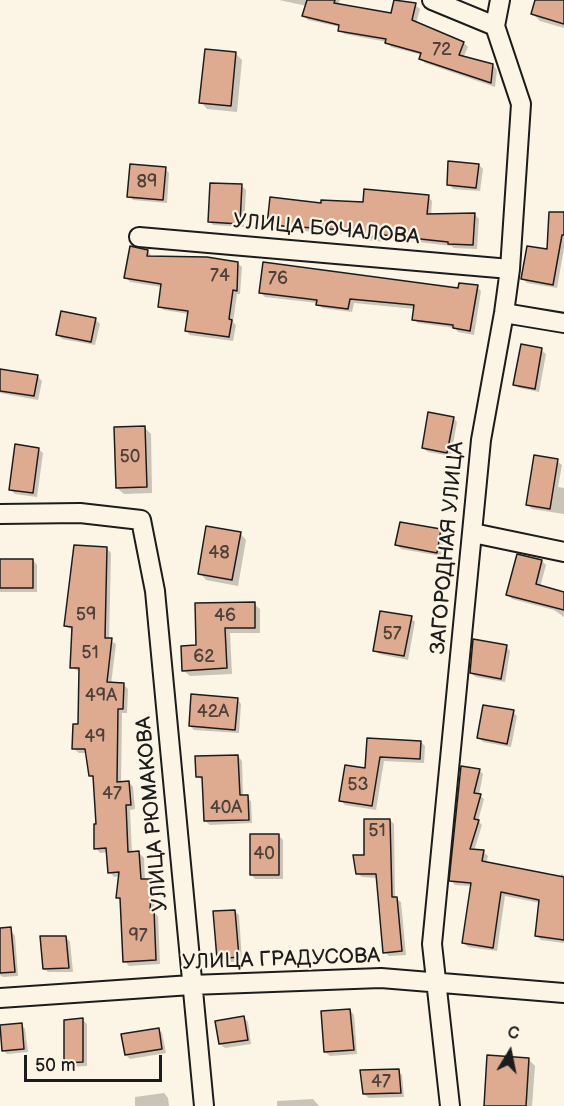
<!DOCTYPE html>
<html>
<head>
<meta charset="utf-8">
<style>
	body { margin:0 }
	#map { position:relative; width:564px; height:1106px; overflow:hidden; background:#fcf5e5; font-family:"Balsamiq Sans",sans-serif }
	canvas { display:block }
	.north { position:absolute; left:480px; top:1022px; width:60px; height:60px; -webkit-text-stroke:4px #fcf5e5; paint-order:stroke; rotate:10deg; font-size:16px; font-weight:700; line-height:24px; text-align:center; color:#1c1c1c }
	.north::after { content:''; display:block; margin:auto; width:21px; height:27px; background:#1c1c1c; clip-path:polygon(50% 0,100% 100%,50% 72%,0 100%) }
	.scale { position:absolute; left:24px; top:1055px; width:138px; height:27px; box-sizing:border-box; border:3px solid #1c1c1c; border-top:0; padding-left:8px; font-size:18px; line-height:21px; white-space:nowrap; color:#1c1c1c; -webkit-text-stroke:4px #fcf5e5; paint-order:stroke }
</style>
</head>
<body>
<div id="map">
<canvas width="564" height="1106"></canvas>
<div class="north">С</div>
<div class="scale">50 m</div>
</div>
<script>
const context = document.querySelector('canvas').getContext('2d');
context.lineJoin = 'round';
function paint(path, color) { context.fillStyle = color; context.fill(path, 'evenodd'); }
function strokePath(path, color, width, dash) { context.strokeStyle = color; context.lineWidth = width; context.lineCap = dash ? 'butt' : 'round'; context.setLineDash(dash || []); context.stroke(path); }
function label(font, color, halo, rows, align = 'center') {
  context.font = font + ' "Balsamiq Sans",sans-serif'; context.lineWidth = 4.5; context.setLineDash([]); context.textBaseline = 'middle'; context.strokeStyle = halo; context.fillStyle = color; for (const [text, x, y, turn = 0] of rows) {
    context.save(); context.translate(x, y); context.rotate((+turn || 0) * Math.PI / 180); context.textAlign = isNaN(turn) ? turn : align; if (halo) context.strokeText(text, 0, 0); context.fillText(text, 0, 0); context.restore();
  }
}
const shadow = new Path2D(`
	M279,0H340L338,5L392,14L415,5L420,9L416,24L464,43L468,47L463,58L493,65L497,70L495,87L425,63L421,59L422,55L391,47L387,42L344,34L340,27L308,20L304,16L307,6Z
	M537,0H564V28L540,21L533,14Z
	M236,54L242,60L237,112L207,109L201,102Z
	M479,165L483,169L480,191L453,189L449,184Z
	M165,169L169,173L167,203L133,200L129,196Z
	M242,186L246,190L244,227L213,225L209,221Z
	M428,197L432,201L431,216L475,215L479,219L477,249L454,248L451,246L387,238L386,242L366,240L361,235L273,229L269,225L322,204Z
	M564,215V248L557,288L527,283L523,279L548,251Z
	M148,251L152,257L237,263L242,267L240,294H237L233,322L236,325L233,341L190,335L186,331L189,314L164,310L159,306L162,287L130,282L126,277Z
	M477,287L481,291L474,335L458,332L455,328L418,323L413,319L415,309L354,303L352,312L322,308L318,303L265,297L261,293L459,290Z
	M95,319L100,324L95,345L62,339L58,335Z
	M541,350L546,354L539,392L519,388L515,384Z
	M0,370L37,376L42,381L38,400L0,393Z
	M453,418L457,422L451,456L428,452L423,448Z
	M144,427L151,434L152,493L124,494L117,488Z
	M38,449L43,453L37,497L15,494L10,489Z
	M557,461L562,465L558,487L564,488V514L532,509L528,505Z
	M441,530L445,535L441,556L401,549L397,545Z
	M240,533L246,540L238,586L206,580L200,573Z
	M106,548L111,553L109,640L116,644L111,684H123L128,689L127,713H122L121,783L129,782L133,787L135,809L130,810L132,854L139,853L144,858L145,880H151L156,885L154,913L158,916L160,964L129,966L125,961L122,902L117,897L120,876L114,877L110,872L108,852L100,853L96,848L98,825L95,779L90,775L87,753H79L74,749L79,726L80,672L71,667L73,630L65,626Z
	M0,560H33L37,565V592H0Z
	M542,561L546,565L540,587L564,594V617L554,610L512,599L508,595Z
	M254,604L260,609V633H230L232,674L190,676L184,671L198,647Z
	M411,618L415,622L408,660L379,654L375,650Z
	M506,646L510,651L505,682L476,677L471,673Z
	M237,699L241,704L239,733L194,730L190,726Z
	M513,712L517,716L511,747L483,742L479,738Z
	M368,740L421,742L425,746L424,763L384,761L376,810L345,805L341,800L367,770Z
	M238,756L242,761L243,796L251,801L252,823L210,825L205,821L204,781L197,776Z
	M479,770L483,774L479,795L484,799L478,821L482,825L474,851L483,852L488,856L486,864L560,878L561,874L564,875V943L541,940L537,936L540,903L505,896L497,951L468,947L464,943L472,886L455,885L451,880Z
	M390,820L394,824L395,898L401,902L406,955L389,956L385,952L378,878L362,877L357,873Z
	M278,835L283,840V879H255L251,874Z
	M234,911L239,915L242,961L223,963L219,958Z
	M11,931L15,936L18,976L3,977L0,975V932Z
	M66,937L70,942L73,972H48L44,968Z
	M350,1010L354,1015L357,1054L330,1056L325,1052Z
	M244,1018L248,1022L251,1044L225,1048L220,1044Z
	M82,1019L87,1024V1066L69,1067L65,1062Z
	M21,1024L25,1029L28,1052L7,1054L3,1050Z
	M158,1029L162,1033L166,1053L130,1059L126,1055Z
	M528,1059L535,1066L532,1106H500Z
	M398,1071L402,1075L404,1097L369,1098L364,1094Z
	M164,1093L168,1098L169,1106H135V1097Z
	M313,1099L319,1106H277V1101Z`);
const building = new Path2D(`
	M307,0H335L334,3L391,13L394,0L416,3L412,20L464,42L459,55L493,64L491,83L419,59L421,53L385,43L386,39L338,31L339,25L302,16Z
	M535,0H564V24L531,14Z
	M205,49L236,52L231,106L199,103Z
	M448,161L479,164L476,188L447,185Z
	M130,164L166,167L163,200L127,197Z
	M210,183L242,184L240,224L208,222Z
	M364,189L429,195L427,214L475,213L473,245L448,244V242L383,235V238L360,236L361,231L267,225L270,197L321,203V200L363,202Z
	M549,212H564V235H562L553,285L521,279L527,246L547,249Z
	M130,246L148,250L147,256L207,257L238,262L237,291L233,290L229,319L232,320L229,337L185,331L188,311L158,307L161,284L124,278Z
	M263,262L458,288L459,283L478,285L470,331L453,328V325L412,320L414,305L350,299L348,309L316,305L317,300L259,293Z
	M61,311L96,318L91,342L56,335Z
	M521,344L542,348L535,389L513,385Z
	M0,369L38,375L34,396L0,391Z
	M428,412L454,417L447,453L422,448Z
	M145,426L147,487L116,488L114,427Z
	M15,444L39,448L33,493L9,490Z
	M534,455L558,459L550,509L526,505Z
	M400,522L441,529L437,553L395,545Z
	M206,526L241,532L232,580L198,574Z
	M74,545L107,547L105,638H112L107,682L124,683L123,709H118L117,782L129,781L131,805H126L128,852L139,851L141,879H152L150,910H154L156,960L123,962L120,898H116L119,872L108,873L106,848L94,849V824H96L93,776H89L85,749H72L73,724H78L79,668H70L72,627L64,626Z
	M517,554L542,560L536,584L564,592V610L506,595Z
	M0,559H33V588H0Z
	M255,602V628H225L227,668L182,671L181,646L196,645L195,603Z
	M380,611L412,616L404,656L373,651Z
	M473,639L507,645L501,679L470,673Z
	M191,694L238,698L235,730L189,726Z
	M483,705L514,710L507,744L477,738Z
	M367,738L421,741L420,759L380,757L372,806L339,801L345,765L365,768Z
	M238,755L240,795H248L249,820L204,821L202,777H196L195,756Z
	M461,766L480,769L474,793L481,794L474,819L479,820L470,849L484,850L482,861L564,877V940L535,936L539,900L501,892L493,948L462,943L471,883L449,881Z
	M364,819H390L392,897H397L402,951L383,953L376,874H356L353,855H364Z
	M250,834H279V875H250Z
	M235,910L239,957L217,959L213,911Z
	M11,927L15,972L0,973V928Z
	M40,936H66L69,968L43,969Z
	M350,1009L354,1050L324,1052L321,1011Z
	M244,1016L248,1040L219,1044L215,1021Z
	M83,1018V1062L64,1063V1020Z
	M22,1023L24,1049L2,1051L0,1025Z
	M159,1028L162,1049L125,1055L121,1034Z
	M487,1055L529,1058L526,1106H484Z
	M399,1069L401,1093L363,1094L360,1070Z`);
const street = new Path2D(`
	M432,0L495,26
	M139,237L510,269
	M504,313L564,323
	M0,514L80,513L141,520L155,591L204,1106
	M473,533L564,552
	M0,998L191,985L381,978L564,993
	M450,1106L432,944L481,440L504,313L510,269L521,104L495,26L500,0`);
const numberNames = [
	["72",442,50],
	["89",147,182],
	["74",220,276],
	["76",278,279],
	["50",130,457],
	["48",219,553],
	["59",86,615],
	["46",225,616],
	["57",392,634],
	["51",90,653],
	["62",204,657],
	["49А",101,696],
	["42А",213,712],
	["49",95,737],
	["53",358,785],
	["47",112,794],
	["40А",226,808],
	["51",377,831],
	["40",264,854],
	["97",138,936],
	["47",381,1082]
];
const streetNames = [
	["УЛИЦА БОЧАЛОВА",326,230,5],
	["ЗАГОРОДНАЯ УЛИЦА",448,548,-85],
	["УЛИЦА РЮМАКОВА",153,814,-95],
	["УЛИЦА ГРАДУСОВА",281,960,-2]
];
paint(shadow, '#0003');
paint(building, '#deab91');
strokePath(building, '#1c1c1c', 1.5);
strokePath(street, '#1c1c1c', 22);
strokePath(street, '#fcf5e5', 18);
label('18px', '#4c4039', null, numberNames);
label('21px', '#1c1c1c', '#fcf5e5', streetNames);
</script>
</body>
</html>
